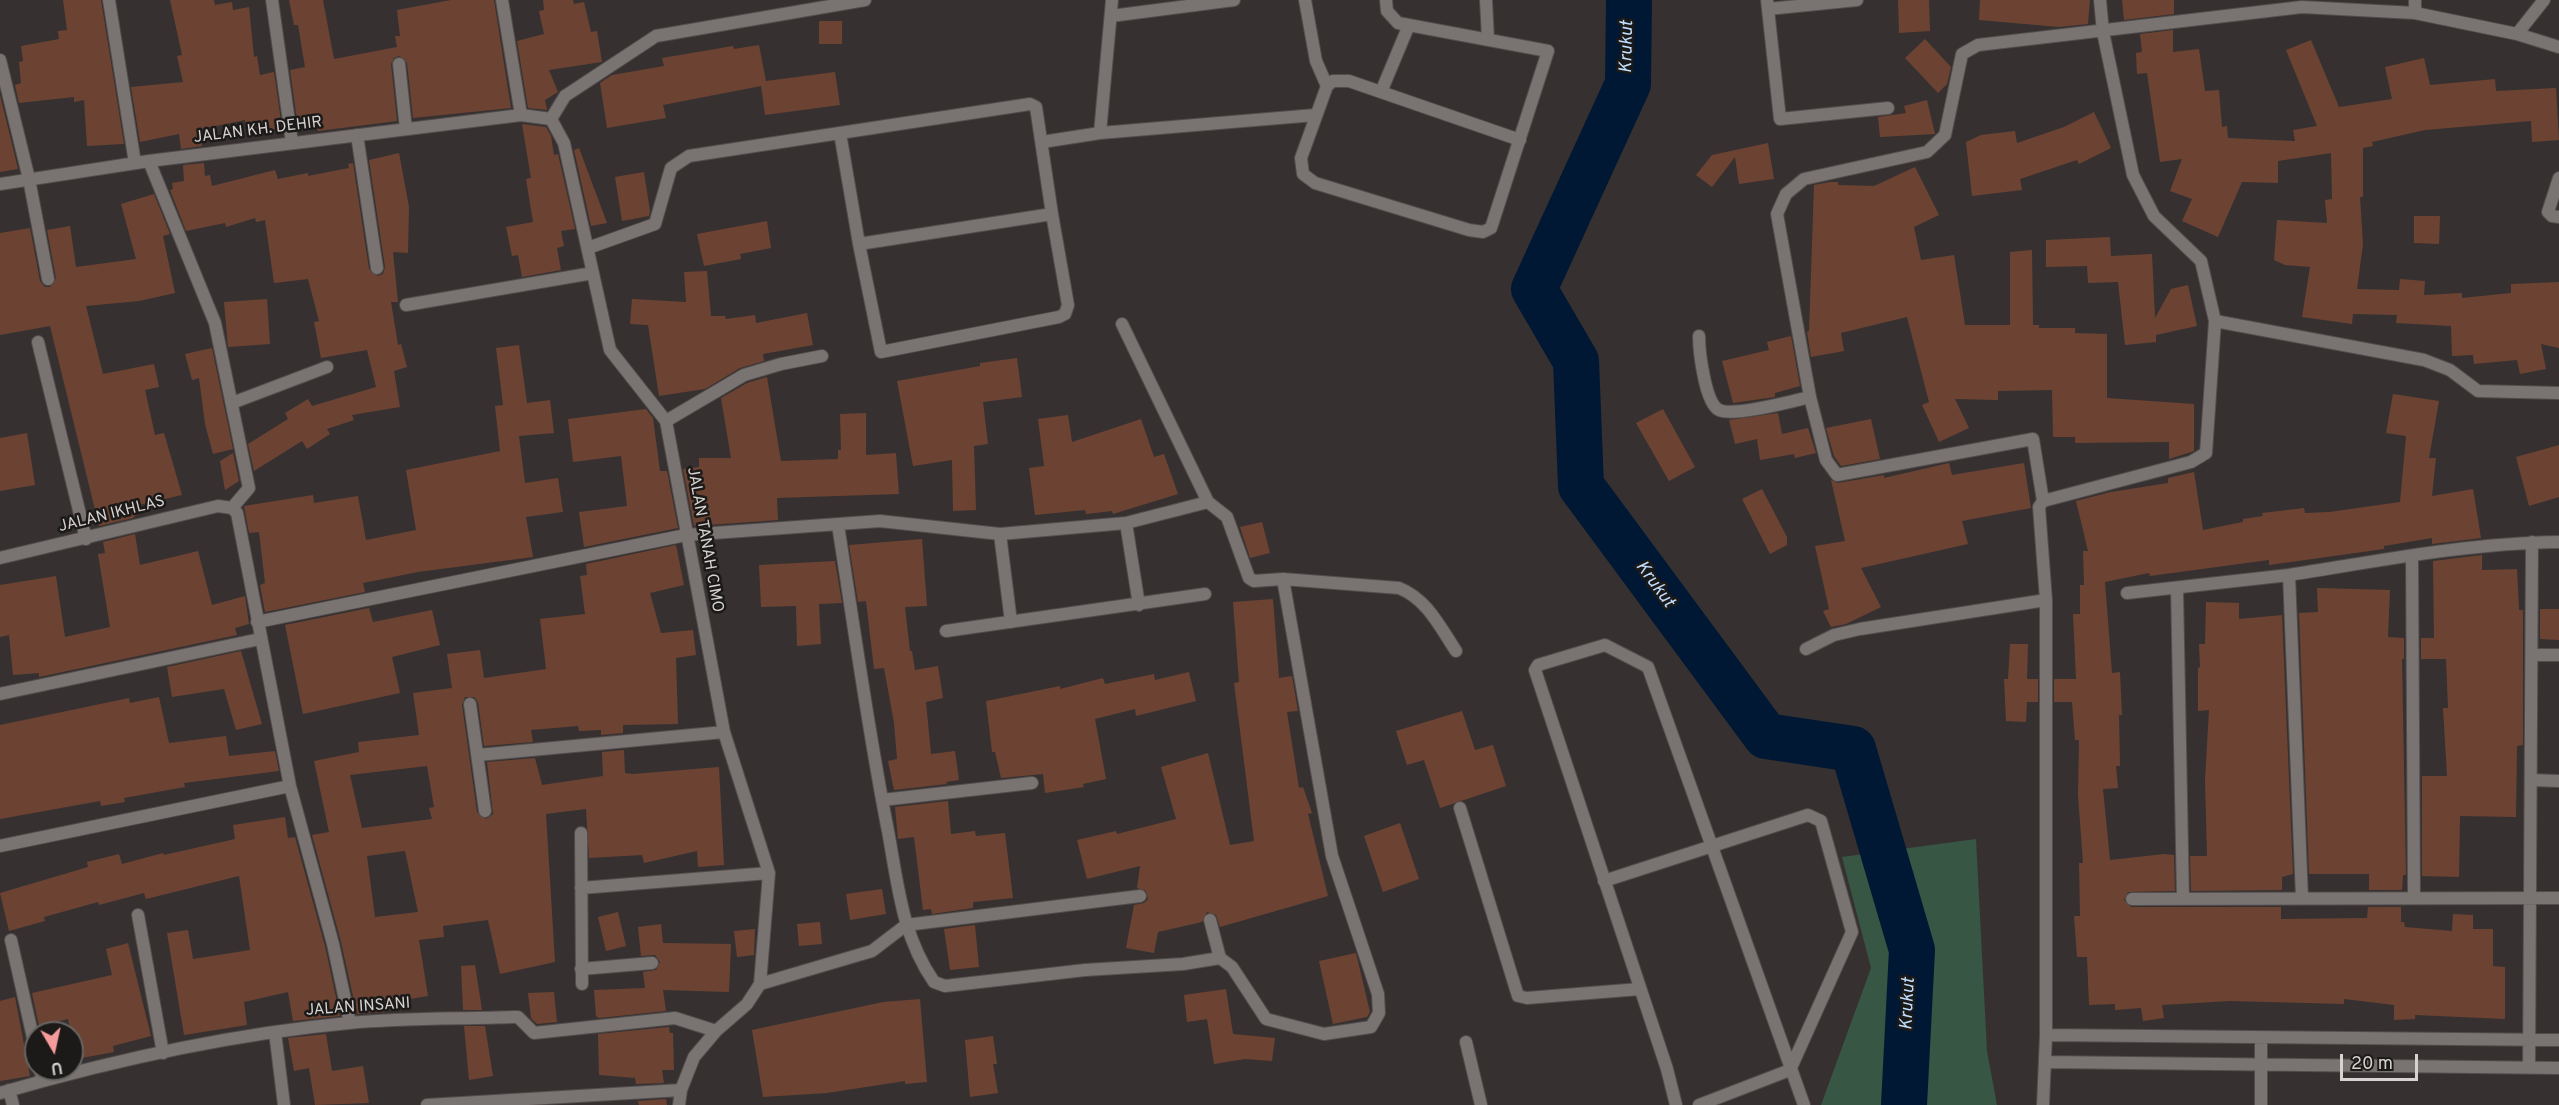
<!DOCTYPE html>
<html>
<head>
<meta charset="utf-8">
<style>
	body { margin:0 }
	#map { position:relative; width:2559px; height:1105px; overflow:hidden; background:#363130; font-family:Overpass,sans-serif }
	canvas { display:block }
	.north { position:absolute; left:24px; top:1021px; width:60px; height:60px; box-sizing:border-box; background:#1c1a19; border:2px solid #666462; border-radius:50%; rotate:171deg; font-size:16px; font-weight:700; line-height:24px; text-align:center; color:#d5d2d0 }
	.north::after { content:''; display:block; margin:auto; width:21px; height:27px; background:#f59b9b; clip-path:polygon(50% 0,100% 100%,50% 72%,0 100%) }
	.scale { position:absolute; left:2340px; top:1054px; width:78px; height:27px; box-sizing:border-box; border:3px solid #d5d2d0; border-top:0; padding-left:8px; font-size:18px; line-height:21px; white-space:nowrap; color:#d5d2d0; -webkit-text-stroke:4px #1c1a19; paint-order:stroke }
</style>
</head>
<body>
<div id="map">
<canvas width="2559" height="1105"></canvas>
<div class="north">U</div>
<div class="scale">20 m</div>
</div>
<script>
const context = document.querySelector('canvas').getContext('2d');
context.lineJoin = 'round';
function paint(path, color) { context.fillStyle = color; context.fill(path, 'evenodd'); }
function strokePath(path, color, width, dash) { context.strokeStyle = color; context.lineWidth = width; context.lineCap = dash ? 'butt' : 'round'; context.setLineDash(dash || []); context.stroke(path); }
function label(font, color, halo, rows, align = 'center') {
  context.font = font + ' Overpass,sans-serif'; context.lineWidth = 5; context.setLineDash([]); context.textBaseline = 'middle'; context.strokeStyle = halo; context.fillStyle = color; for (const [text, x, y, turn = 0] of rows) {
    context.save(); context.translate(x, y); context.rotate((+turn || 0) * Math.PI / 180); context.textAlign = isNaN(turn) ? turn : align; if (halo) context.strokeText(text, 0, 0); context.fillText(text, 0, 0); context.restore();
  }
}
const green = new Path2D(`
	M1976,839L1987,1051L1997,1105H1821L1871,968L1842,857Z`);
const river = new Path2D(`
	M1629,0L1628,84L1534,289L1576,361L1581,486L1766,736L1853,749L1912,950L1904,1105`);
const building = new Path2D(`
	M63,0H101L124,144L87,146L84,100L74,102V97L19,103L15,85L21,83L19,62L23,61L21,46L59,39L58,31L67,30Z
	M170,0H214L215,5L232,2L233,10L249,7L254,57L257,56L260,75L274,72L282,128L247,133L245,120L201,129L202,146L181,149L179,134L140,142L131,87L183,82L177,56L182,55Z
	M289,0H323L334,59L397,47L395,36H400L397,10L451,0H494L511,108L413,118L407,63L399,56L394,58L391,64L397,121L318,131L317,125L298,127L290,70L305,67L298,25H294Z
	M543,0H573L574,4L584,2L591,32L597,31L602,62L549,70L558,92L545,100L547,110L528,108L517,41L544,34L539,11L544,10Z
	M1898,0H1929L1930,31L1899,33Z
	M1980,0H2090L2088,24L2059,27L1979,20Z
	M2122,0H2174V14L2124,20Z
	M819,21H842V44H819Z
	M2173,30V52L2199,49L2205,91L2219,90L2222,127L2227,126L2228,138L2295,141L2293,130L2317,126L2286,50L2311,40L2339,107L2392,99L2385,67L2424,58L2430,85L2495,79L2496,91L2556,88L2559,140L2532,142L2531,121L2425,130L2372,142L2373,146L2363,148V197H2360L2363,244L2357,289L2399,290L2400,279L2425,281L2424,295L2462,293V298L2511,293V284L2559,282V348L2541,344L2546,369L2520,374L2517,360L2474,364L2473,355L2452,356L2451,326L2396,323L2397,315L2353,314L2352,324L2302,317L2310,267L2285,265L2274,260L2277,220L2327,223L2325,200L2332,199L2331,153L2278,161V183L2242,182L2218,237L2182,221L2192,199L2170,191L2182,159L2160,162L2147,73L2137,74L2136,53L2142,52L2140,34Z
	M1925,39L1951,67L1947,84L1938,93L1905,58Z
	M759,45L766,81L835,72L840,105L765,115L761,86L663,105L666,118L607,128L600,83L612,75L664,66L662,58L733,46L734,49Z
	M0,95L18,169L0,172Z
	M1927,100L1935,134L1880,137L1878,117L1906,113L1904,106Z
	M2094,112L2111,148L2079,164L2077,160L2020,179L2022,190L1972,196L1966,142L1981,135L2015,131L2017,143L2064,127Z
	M522,124L546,127L551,136L554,155L558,154L575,229L561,231L564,246L557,248L561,270L522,277L518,255L512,256L506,227L533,222L526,179L531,178Z
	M1768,143L1774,179L1739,184L1735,157L1712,187L1696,175L1712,155Z
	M579,148L607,223L591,226L574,150Z
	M399,153L409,207L408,253L393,252L398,302H391L398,345L401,344L407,367L394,371L400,407L352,415L354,420L327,429L330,434L307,449L302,441L254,471L248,444L288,419L285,413L308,399L312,406L376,387L367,350L321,358L314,322L319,321L308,279L274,283L265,220L256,222L255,218L226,227L225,223L186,231L170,190L173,189L172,183L184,181L183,165L204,163L205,176L210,175L212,186L275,170L278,179L308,173V176L349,168L348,164L353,163L369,269L378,276L383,274L385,267L369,160Z
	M1915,167L1939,215L1914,227L1921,260L1954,255L1965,325H2010V252L2032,250L2033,325H2039V328H2075V333L2107,334V398L2194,404V451L2169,459V442L2075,443V437H2053L2052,390L1998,391V400L1955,399L1969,428L1939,442L1922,405L1929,402L1907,317L1841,333L1844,351L1811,357L1807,332L1809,331L1814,185L1830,182H1838V185L1874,186Z
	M644,172L650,211L649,216L622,221L615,177Z
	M154,194L170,234L163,236L175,293L139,301L86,306L103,374L154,364L159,387L145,390L155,435L164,433L182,495L135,506L137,514L133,518L99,526L50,326L0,335V233L30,228L40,281L45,287H50L56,278L47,230L70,226L76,267L136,259L121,204Z
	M2414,216H2440L2439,244L2414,243Z
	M767,221L771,248L740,254L741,259L704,266L697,234Z
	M2110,237L2111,256L2152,254L2155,318L2171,289L2188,285L2197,326L2156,335V342L2125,345L2118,282L2088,283L2087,266L2046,267V240Z
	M707,271L711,316H725L726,319L755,315L756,323L807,313L813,345L763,354L764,361L740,368L705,389L659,396L648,325L630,324L632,299L686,302L684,272Z
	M267,299L270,344L228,347L224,302Z
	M1791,336L1800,386L1775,393V397L1733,403L1722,361L1769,350L1767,342Z
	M519,345L527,403L550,400L554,433L519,436L525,483L558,478L563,512L526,517L533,557L418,572L363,583L365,592L265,612L260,585L265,583L259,532L249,533L244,506L313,495L314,503L358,496L366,540L416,530L406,470L500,451L495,406L503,405L496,348Z
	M212,348L233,449L213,454L205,424L199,378L192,380L185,354Z
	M1017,358L1022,397L983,402L988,444L974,446L976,510L953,511L952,460L913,466L897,381L980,366V363Z
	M767,377L781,461L838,459V450H841L840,414L866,413V455L896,453L899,494L777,498L778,520L694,526L683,469L699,467V458H731L721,398L747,383Z
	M2393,394L2439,401L2429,458H2436L2432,496L2473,489L2481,538L2432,544V538L2384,546V549L2269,565V560L2150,576L2149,573L2105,582L2112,673L2120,672L2122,715H2119L2120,766H2116L2118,788L2103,789L2110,860L2164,854L2174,855L2175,891L2128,892L2124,900L2131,907H2281V919L2367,918L2368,907H2401V922H2404L2405,927L2452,931L2453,914L2473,915V929H2493V966L2505,967V1019L2415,1015V1019L2394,1020V1005L2344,999V1004L2230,1001L2162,1005L2164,1018L2143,1021L2141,1008L2115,1010V1004L2089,1005L2087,957H2077L2074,916H2080L2079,863H2083L2078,795L2079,740H2075L2072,702H2054V679H2076L2073,614H2080V585H2084L2083,551H2088L2076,501L2111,492L2168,483V478L2194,472L2203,530L2243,522V519L2263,516L2262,513L2304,508L2305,513L2329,512L2400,502L2406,436L2386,433Z
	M646,409L653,418L660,471H667L678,528L584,547L579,512L627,506L621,456L573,462L568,419Z
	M1663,409L1695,467L1669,481L1636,423Z
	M1778,413L1782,434L1808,428L1816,453L1795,458L1794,454L1760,460L1757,439L1735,444L1729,420Z
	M1068,415L1072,442L1141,419L1154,457L1164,454L1178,494L1113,514L1112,511L1086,514L1085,510L1035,515L1029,468L1044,466L1038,419Z
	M1871,419L1880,459L1841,466L1834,456L1826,428Z
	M27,433L35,485L0,491V438Z
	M2559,445V497L2529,506L2516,457Z
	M233,453L239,481L225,490L220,461Z
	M1949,463L1952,475L2024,463L2031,508L1962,521L1968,544L1861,568L1881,607L1846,624L1831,627L1823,611L1829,609L1815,546L1845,541L1831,480L1838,483L1884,475V478Z
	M1762,489L1787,537V545L1770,554L1742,499Z
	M1262,522L1270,553L1250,558L1240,527Z
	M135,534L140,565L198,551L212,605L245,596L249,624L235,628L237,635L39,677V673L13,675L9,635L0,637V585L56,576L65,637L110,627L98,554L105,553L103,542Z
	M922,539L927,606L905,607L910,651H912L915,670L938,666L943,698L926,702L931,754L955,751L959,780L946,782L947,784L894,790L888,761L897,759L894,723L884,668L874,669L866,601L858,602L849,545Z
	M676,545L684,585L650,593L661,633L693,630L696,655L676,658L678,724L623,725V733L601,735V730L579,731L578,726L531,730L533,742L484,746L478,702L474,697H465L462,705L477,812L486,819L493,814L487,762L535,758L542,785L603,776L602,752L624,750L625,773L633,774L719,767L724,865L698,867L697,851L644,863L642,855L589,858L586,809L546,814L555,962L500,974L488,920L443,926L444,937L419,940L428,996L385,1003L387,1012L357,1014L341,942L312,835L329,832L314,761L359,752L358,742L419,735L413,693L452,688L447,654L480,650L484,678L546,669L540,619L585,614L580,576L587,575L586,564ZM427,766L434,807L429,808L432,819L362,828L350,775ZM405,851L418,912L375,917L367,856Z
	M2482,555V570L2517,569L2519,610H2523V745L2517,746L2516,817L2460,816L2459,877L2422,876V776H2447L2443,708H2448L2446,659H2421V638H2434L2433,561Z
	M835,561L842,603L819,604L821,644L797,646L796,606L761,607L759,565Z
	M2317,588L2390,590L2388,637L2404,638V659H2402L2406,875H2403L2402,890H2369V874H2309L2299,613L2318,612Z
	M1273,599L1279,678L1292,676L1298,711L1287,712L1299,788L1303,787L1312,813L1308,814L1328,896L1220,927L1216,915L1207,912L1202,922L1158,932L1154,953L1126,948L1134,905L1144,903L1148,899L1146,891L1137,888L1140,866L1087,879L1077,840L1116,831L1117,834L1176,819L1161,767L1208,753L1230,845L1254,841L1234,683L1239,682L1233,602Z
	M2206,602L2239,603V619L2282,615L2293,874L2282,877V890L2191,891L2190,856H2207L2205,780L2209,710L2198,711V668L2200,667L2199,644H2205Z
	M369,608L373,622L432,610L440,645L392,657L400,693L303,714L285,625Z
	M2540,609H2559V640L2540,639Z
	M2010,644H2028L2027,679H2038V702H2027L2026,722L2006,721L2004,679H2008Z
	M241,651L262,724L236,730L224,689L172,697L167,667Z
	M1189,672L1196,701L1136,716L1135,709L1095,719L1106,779L1083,784L1084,787L1045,793L1043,774L1001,778L995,752H992L986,701L1060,686V689L1103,678L1105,684L1154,674L1155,680Z
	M159,697L169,743L226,736L229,756L275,751L279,771L184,783L185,787L124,798L125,802L101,806L100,801L0,819V725L129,698L130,703Z
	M1462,711L1475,750L1493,745L1506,786L1440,808L1424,760L1407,765L1396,731Z
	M948,801L951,834L975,831L976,836L1005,833L1013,898L973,902V908L932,914L931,909L923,910L914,837L898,839L895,807Z
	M285,817L288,838L295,837L325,946L340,1016L293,1021L288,992L244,1002L247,1025L184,1035L167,933L188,930L193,959L250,950L239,876L146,899L144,893L99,905L98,902L44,917L45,921L9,931L0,893L88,867L87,862L119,854L122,864L163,853L164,855L235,839L233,825Z
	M1400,823L1419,879L1383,892L1364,836Z
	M882,889L886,914L850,920L846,894Z
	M618,912L626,946L606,951L598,917Z
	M820,922L822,944L799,946L797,924Z
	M661,924L663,943L731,944L729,992L663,990L666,1011L599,1018L596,1016L594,990L645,988L643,972L656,970L660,962L655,955L641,956L638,927Z
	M975,925L979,967L950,970L944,929Z
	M755,929L754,955L737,957L734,931Z
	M128,943L151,1036L113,1046L114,1052L76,1059L68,1019L39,1026L32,993L112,975L106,949Z
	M1356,953L1370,1012L1367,1017L1333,1024L1319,961Z
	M475,965L482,1010H463L461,966Z
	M1226,989L1233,1034L1275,1038L1272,1061L1245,1059L1214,1064L1207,1019L1187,1022L1184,995Z
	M554,992L557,1022L537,1024L531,1018L528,993Z
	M15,997L30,1076L0,1081V1001Z
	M920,999L927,1082L905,1084V1081L827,1093L763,1097L752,1030L883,1002Z
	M464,1026H485L493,1076L469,1080Z
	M669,1027L670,1033H673L674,1070H662L664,1083L636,1084L635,1078L599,1075L598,1034Z
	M326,1034L332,1071L363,1066L369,1103L315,1105L309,1068L294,1071L288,1038Z
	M993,1036L997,1064H993L998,1093L970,1097L965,1040Z
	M666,1099L667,1105H639L638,1101Z`);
const street = new Path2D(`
	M109,0L135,163
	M272,0L292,143
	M502,0L521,115
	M1305,0L1316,61L1327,86
	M1386,0L1387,11L1398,23L1548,51L1491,228L1483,232L1469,230L1315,183L1303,174L1301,158L1327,86L1333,81H1349L1520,140
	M1486,0L1488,39
	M1767,0L1780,119L1888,108
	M1768,9L1857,0
	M2415,13V0
	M1111,16L1234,0
	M2517,34L2544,0
	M0,60L29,179L48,279
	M399,64L406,129
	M1381,92L1409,25
	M551,119L565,96L656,36L865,0
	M840,133L859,244L881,352L1059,317L1065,314L1068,305L1052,214
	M1100,133L1112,0
	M357,135L377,268
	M1042,142L1100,133L1315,115
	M149,161L215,323L249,488L232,508
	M2559,178L2548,212L2552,216L2559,217
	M0,184L149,161L521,115L551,119L564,143L610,350L666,421L724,732L769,873L760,984L747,1004L716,1031L694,1057L681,1090L679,1105
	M588,248L655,224L671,168L689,156L1030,104L1036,107L1052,214L859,244
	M406,305L593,273
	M2215,321L2424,360L2450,370L2478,391L2559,393
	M1122,324L1208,502
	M1699,336C1699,351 1705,403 1719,410C1734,417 1793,401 1810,397
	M38,342L86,539
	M232,403L327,367
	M666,421L744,375L781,364L822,356
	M2043,501L2033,439L1837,475L1826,460L1810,397L1777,214L1786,194L1804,179L1927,152L1945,135L1962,54L1978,45L2302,7L2415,13L2517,34L2559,47
	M232,508L237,513L290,786L333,944L350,1023
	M1126,523L1139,605
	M838,525C854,627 868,730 888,831C898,885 902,936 934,982L945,986L1085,970L1183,964L1220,958
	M1000,534L1011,622
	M2412,556L2414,897
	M0,558L218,506L232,508
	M2177,589L2183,899
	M2127,593L2289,575
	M257,622L686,535L880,521L1000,534L1126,523L1208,502L1227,517L1249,578L1254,581L1283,579L1399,588C1427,599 1440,627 1456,651
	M946,631L1205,594
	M1806,649L1834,635L1860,629L2046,600
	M2532,655H2559
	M0,694L260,639
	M470,704L485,811
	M478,755L724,732
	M2531,780L2559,781
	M882,800L1032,783
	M1460,808L1518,996L1527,998L1640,989
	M581,833L582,984
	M0,846L290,786
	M1604,881L1808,815L1821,821L1852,932L1790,1070L1699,1105
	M581,888L769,873
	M2302,898L2289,575C2378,561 2469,543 2559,542
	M2132,899L2559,898
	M138,915L163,1053
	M1210,920L1220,958L1232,967L1266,1019L1324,1034L1371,1027L1379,1013L1378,994L1332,856L1283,579
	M11,940L36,1051
	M581,969L652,963
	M760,984L872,951L906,925L1140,896
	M275,1032L284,1105
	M2046,1035L2559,1040
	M1466,1042L1481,1105
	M2046,1062L2559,1068
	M2529,1067L2532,542
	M40,1069L43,1081
	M9,1090L13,1105
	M0,1093C114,1060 231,1034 349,1023C403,1018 459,1019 513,1017H518L534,1033L675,1018L716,1031
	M427,1105L681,1090
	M1676,1105L1667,1069L1535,670L1538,665L1605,645L1648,667L1804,1105
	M2043,1105L2046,1035V600L2039,507L2043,501L2191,462L2206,453L2215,321L2201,261L2154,216L2133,175L2103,32L2100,0
	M2261,1105V1038`);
const streetNames = [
	["JALAN KH. DEHIR",258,131,-7],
	["JALAN IKHLAS",112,515,-14],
	["JALAN TANAH CIMO",704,540,80],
	["JALAN INSANI",358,1008,-4]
];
const waterNames = [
	["Krukut",1628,47,-89],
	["Krukut",1654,585,54],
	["Krukut",1909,1004,-87]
];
paint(green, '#375643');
strokePath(river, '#001833', 46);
paint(building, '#6c4333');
strokePath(street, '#514d4c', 14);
strokePath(street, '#797371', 12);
label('16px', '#d5d2d0', '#1c1a19', streetNames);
label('italic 18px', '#c0deff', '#1c1a19', waterNames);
</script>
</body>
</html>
